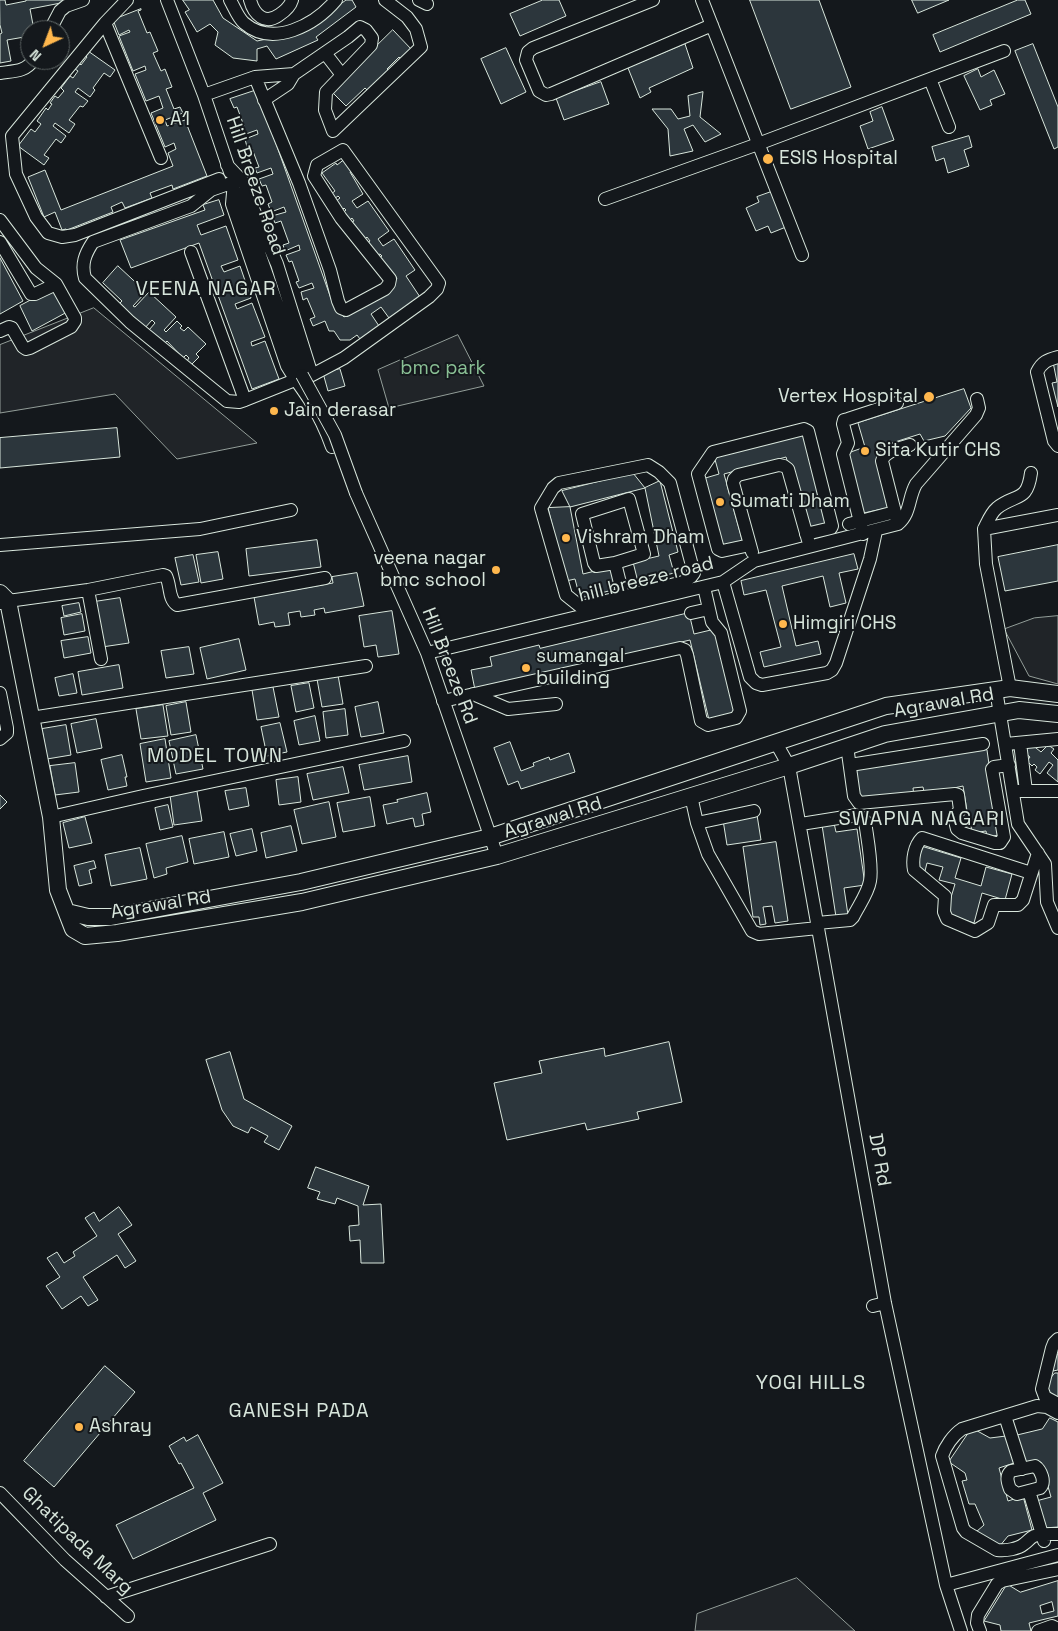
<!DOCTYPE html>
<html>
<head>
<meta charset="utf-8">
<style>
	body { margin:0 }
	#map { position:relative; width:1058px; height:1631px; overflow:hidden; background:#14181c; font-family:"Space Grotesk",sans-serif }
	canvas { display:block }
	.north { position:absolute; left:20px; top:20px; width:50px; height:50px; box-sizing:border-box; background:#14181c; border:1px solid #626a69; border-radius:50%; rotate:223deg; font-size:14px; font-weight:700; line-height:20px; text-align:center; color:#d8e6dc }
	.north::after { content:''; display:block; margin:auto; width:18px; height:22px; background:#ffb74d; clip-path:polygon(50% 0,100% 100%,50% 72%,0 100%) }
</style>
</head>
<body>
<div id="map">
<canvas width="1058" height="1631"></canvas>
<div class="north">N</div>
</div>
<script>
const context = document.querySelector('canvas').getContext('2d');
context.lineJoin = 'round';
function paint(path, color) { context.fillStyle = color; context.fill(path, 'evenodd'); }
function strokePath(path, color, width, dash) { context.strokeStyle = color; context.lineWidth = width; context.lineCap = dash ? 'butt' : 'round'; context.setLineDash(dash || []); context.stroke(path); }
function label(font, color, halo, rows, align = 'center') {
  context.font = font + ' "Space Grotesk",sans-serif'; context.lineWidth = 4; context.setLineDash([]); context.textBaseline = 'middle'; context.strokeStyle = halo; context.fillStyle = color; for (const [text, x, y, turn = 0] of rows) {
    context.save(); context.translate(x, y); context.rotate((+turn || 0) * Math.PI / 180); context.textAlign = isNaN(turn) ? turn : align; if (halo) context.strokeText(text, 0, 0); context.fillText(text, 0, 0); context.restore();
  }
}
const green = new Path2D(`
	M94,308L257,443L177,459L115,394L0,413V345Z
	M458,335L484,386L389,408L378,370Z
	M1058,616V684L1029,676L1004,629L1034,618Z
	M797,1578L855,1631H695L697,1614Z`);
const building = new Path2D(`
	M0,0H5L6,5L26,1V0H71V1L30,9L34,30H30V36L7,40L11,61L0,63V34L2,33L0,25Z
	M183,0H213L223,18L257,41L304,31L346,0H352L356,7L316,37L318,40L276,59L267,46L257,49V61L233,58L215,45L218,32L210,24L197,32L185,12L189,10Z
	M543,0H559L566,16L520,36L510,14Z
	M750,0H819L851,87L791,109Z
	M912,0H949L918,13Z
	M1018,0H1025L1031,14L940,52L933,35Z
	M141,9V10L138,11L147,33L150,32L158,51L153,53L161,71L165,69L172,87L166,89L174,109L180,107L183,113L165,120L167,126L185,120L207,176L173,189L172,185L150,193L152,198L125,208L122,202L111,207L113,212L67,230L66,229L62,230L55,212L44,217L28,177L45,170L61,210L173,166L168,153L176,149L174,143L165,147L151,113L163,108L159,96L146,101L135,74L146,70L145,66L133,71L119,36L130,32L129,30L119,35L113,20Z
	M393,30L412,50L402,60L399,57L387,69L390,72L369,92L365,88L346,106L331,91Z
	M685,44L693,68L649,88L651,92L640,98L628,68Z
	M1033,44L1058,107V147L1054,149L1015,51Z
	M506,48L526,92L501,104L481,59Z
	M88,51L115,70L110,77L104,73L93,88L95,90L90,97L78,88L75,92L88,101L83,107L80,106L69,120L75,124L69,133L55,123L53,126L66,136L61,143L56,139L44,155L49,158L44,165L18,146L31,129L35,132L41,124L37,121L46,108L48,110L52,104L50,103L55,96L58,98L64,91L61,88L70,76L73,78L78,71L75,69L79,63L81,65L87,57L85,55Z
	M978,69L981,77L994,70L1005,94L990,100L992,105L980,110L964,76Z
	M601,82L609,104L564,120L556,98Z
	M257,90L334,307L344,317L395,284L393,281L397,279L394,274L392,276L379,258L382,256L380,254L376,256L367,243L370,241L367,237L364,240L352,222L354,221L352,218L350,220L344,212L346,210L344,208L342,210L336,201L340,198L338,196L334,199L331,194L335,191L322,173L336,163L337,165L346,158L354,169L350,172L363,194L352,201L357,208L368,201L389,231L378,239L383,246L394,239L415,270L406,276L420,297L389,318L381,307L371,314L379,326L360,339L357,335L350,340H340L334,331H329L325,321L313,326L310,319L315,317L307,298L303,300L301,292L314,288L312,283L299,288L296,282L299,281L292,261L289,262L286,255L300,250L299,245L285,251L283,245L289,243L281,221L275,223L272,216L286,212L284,207L271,212L268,204L272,202L266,185L262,186L259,179L273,174L271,168L257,173L255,168L259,167L251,146L247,147L245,139L258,134L257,130L243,135L240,128L244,126L237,107L234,108L230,99Z
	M703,92L700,117L721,134L705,142L693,125L684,129L693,151L670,156L668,129L652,109H671L678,119L690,116L688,96Z
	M882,107L894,140L868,149L860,126L873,121L870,112Z
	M969,136L972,147L964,150L969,166L948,173L944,158L936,161L932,147Z
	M771,192L786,227L771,233L768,226L756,231L746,208L759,202L757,197Z
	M219,200L224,215L197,225L201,235L226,226L238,260L221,266L224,272L240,266L251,298L235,304L237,309L252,303L265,337L251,342L252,346L265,341L279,379L252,389L199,243L131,268L120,240L205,210L203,205Z
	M0,258L23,301L0,314Z
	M118,266L146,292L133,306L135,307L149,292L176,317L164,330L166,332L177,321L182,326L180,328L184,331L188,327L206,344L196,354L199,357L191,365L187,361L189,358L186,355L183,358L167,341L164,344L149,330L155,323L152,320L144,329L118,305L122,301L103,283Z
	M56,287L69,311L32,331L20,306Z
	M1058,361V407L1052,383L1057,382L1053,362Z
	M340,369L345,386L328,391L323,373Z
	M964,389L971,408L945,436L924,441L920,434L876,448L892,507L859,514L845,454L865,447L858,423Z
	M117,428L120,457L0,468V438Z
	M803,432L828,526L808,531L786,457L724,474L743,543L722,549L702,479L719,474L714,456Z
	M633,473L645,488L570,507L562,491Z
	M660,481L678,552L669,555L674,573L638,582L633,562L659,556L645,488Z
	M570,507L583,574L611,567L617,589L580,598L575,579L566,581L548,508Z
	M317,540L321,567L249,576L246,549Z
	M1058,545V581L1005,591L998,557Z
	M218,552L223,579L201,583L196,555Z
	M854,554L858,569L839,573L846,603L830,607L823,576L782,586L796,646L818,641L821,654L764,667L760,652L781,647L766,590L744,595L741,581Z
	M193,555L199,582L181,585L175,558Z
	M357,573L364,606L325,613L324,608L314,610L315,615L301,617L300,611L288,613L290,625L275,627L274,622L259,625L254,597L333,583L332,577Z
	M120,598L129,643L102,647L94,602Z
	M79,603L81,612L64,616L62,606Z
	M392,611L399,654L378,657L376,645L364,647L359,616Z
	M689,613L694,634L715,629L735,714L709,720L690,640L475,690L471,670L492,666L490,657L539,645L540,648Z
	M82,614L85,631L64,635L61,618Z
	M88,637L91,653L64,658L61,641Z
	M239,639L246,670L207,679L200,648Z
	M189,647L194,674L166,678L161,651Z
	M119,665L123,688L82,695L78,672Z
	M73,674L77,693L59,696L55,678Z
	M338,675L343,704L322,707L317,679Z
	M309,683L314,708L296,712L291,686Z
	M273,687L279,717L257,720L252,690Z
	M186,702L191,732L171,735L166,706Z
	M378,702L384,733L361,737L355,707Z
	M163,705L168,736L141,739L136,709Z
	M345,709L348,735L326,738L323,712Z
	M315,716L320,741L299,745L294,721Z
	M96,719L102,748L77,753L71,724Z
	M280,723L287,752L267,756L261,727Z
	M66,725L71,755L47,759L42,729Z
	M196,735L203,769L176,774L169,741Z
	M165,739L171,778L146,782L140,744Z
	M510,742L521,771L534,766L533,763L549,757L550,760L569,753L575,772L521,789L518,781L508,785L494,748Z
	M1031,744L1041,752L1048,745L1054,749L1051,753L1058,760V782L1047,773L1053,765L1049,762L1040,774L1035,770L1037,767L1034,764L1032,766L1027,761L1030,757L1024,752Z
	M987,750L999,835L987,837L986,831L972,833L971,826L959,827L958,819L968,817L963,786L954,788V792H924L923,787L913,788L914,796L859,800L854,767Z
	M122,755L127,777H125L127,786L108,790L101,760Z
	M408,756L412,782L364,790L359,765Z
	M75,763L79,792L55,795L50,766Z
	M343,767L349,793L313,800L307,774Z
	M298,777L301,802L279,805L276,780Z
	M246,788L249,806L229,810L225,791Z
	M197,791L202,821L174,825L170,795Z
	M427,793L431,812L422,814L424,825L415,827L413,818L387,824L383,805L398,802L397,800Z
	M0,795L7,802L0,809Z
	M370,797L375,826L343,832L337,803Z
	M329,802L336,837L302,844L294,810Z
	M168,805L173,827L160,830L155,808Z
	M757,815L761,840L727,845L723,820Z
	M85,817L92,843L69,848L63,823Z
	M834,823L836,832L857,829L865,885L844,888L848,915L836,917L822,825Z
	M291,826L297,851L266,858L261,833Z
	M252,829L257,851L236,856L230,834Z
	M224,832L229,857L194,864L189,839Z
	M182,836L188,862L166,868L167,874L154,878L146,844Z
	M776,842L788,921L775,923L772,906L763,907L766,924L760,925L759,917H753L743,847Z
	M921,846L961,858L955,878L981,886L986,867L1012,874L1005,900L982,893L974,923L946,914L955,884L939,880L943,867L927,863L924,875L915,865Z
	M140,848L147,879L111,886L105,855Z
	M94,861L96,868L89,870L92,883L79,886L74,866Z
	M669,1042L682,1102L637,1112L639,1119L587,1130L585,1123L507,1140L494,1083L542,1073L539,1061L604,1048L605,1056Z
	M230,1052L244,1099L292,1126L279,1150L264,1142L268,1136L251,1127L248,1133L233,1126L222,1110L206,1060Z
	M316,1167L369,1186L363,1205L381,1204L384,1263H361L360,1240L350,1241L349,1226L359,1225L358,1206L337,1198L335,1204L317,1199L320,1192L308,1188Z
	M119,1207L132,1225L118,1234L136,1261L125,1268L117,1255L83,1277L98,1300L88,1306L81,1296L62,1309L46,1286L60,1277L47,1258L57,1252L64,1263L75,1256L73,1252L97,1236L85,1218L94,1212L99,1221Z
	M1058,1355V1370L1053,1371L1051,1359L1053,1356Z
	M105,1366L135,1392L54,1487L24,1461Z
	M1055,1373H1058V1401L1045,1390L1050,1377H1051Z
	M1050,1418L1058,1422V1527L1044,1528L1036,1501L1051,1497L1041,1462L1026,1465L1017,1435L1042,1429Z
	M972,1428L990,1438L1006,1436L1014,1463L999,1468L1008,1501L1023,1496L1032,1530L1008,1536L999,1547L976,1532L984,1525L975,1504H969L962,1481L967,1480L965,1473L949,1462Z
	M198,1435L223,1483L203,1493L216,1520L133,1559L116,1525L194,1488L181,1463L179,1464L169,1446L184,1437L186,1441Z
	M1058,1581V1616L1029,1623L1031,1631H1001L1000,1625L984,1621L1007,1584L1020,1592ZM1052,1602L1054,1611L1042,1614L1040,1606Z`);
const minor = new Path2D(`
	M127,0L105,23L12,136L16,174L36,217L48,233L62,237L75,235L219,179
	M167,0L204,95L230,172
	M230,0C234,7 238,18 244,23C273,48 315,25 336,0
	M250,0C254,15 265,25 279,15C285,11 290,7 292,0
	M419,0L427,4
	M653,0L533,48L528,52L526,60L539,91L546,95L551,94L712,25
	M702,0L802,255
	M105,23L161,158
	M50,30L60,11L66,6L83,0
	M325,53L342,75
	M0,73C13,71 26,72 33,60
	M255,77L299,183L330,270L338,301L341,308L346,310L385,289L389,284L390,279L341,218L314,176L317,165L343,150L439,283L437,289L429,297L344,358L312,375
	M930,79L949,127
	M204,95L255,77L294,74L348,37L360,27L366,30L372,38L371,45L326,92L325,110L333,131L421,47L416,29L407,17L385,0
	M264,100L288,84L294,74
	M238,193L302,375
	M605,199L758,144L1004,51
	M0,220L36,268L56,284L75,318V321L71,327L30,348L26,349L23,347L12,328L9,327L0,331
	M0,242L31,294H35L56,284
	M191,252L245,400L295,380L312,375L277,264L251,204L245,184L227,165
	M1058,357C1047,360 1042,362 1037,372L1054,441L1058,446
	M245,400L239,402L227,401L130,322L85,278C81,264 85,254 93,242L191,206L211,190L234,182L232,204L287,366C294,378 302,388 309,399C318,414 326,430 332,447
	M648,465L659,472L670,483L694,573L691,577L683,582L581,607L566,595L541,508L553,488L559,483Z
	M356,493L427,653L497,856
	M849,524L895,512
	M898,524L882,461C884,451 900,448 910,445
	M984,529C988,521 991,513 997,508C1016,493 1027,503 1031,473
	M863,534L843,454L848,443L843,424L844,420L848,419L897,403
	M0,545L200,529L291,510
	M750,545L722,551L718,549L698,474L713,452L804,429L808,431L832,526L831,528L806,534
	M752,552L733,483L734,479L738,475L779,465L784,466L788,469L808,540
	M615,563L644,554L629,499L582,514L594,563L596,566L615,563L625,603
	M723,582L750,677L756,683L762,685L827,673L832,670L836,663L870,559L876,531
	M88,590L101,659
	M1,603L8,601L88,590L163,575L166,576C171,586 168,599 177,605L325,578
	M691,613L709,609
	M427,653L723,582L754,561L898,524C911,513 908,498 916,484L976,415L979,408L977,399
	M1010,688L986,564L984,529L1058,515
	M996,690L1018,824L1045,864L1047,902L1058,928
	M0,693L7,728V733L0,739
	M473,694L508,709L556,704
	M443,701L680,648L685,650L687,655L701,721L708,725L736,718L740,711L721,633L712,622L704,587
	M31,718L366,666
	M776,743L789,766L885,1303L946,1585L961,1631
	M1020,743L1026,791
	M1006,744L1058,739
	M847,746L854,796L859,803L955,794L958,795L960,810L954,817L957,829L962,833L995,843H1000L1004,837L992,769L994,767L1009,765
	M850,765L983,744
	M1018,791H1058
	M691,796L697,823L708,854L752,931L759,934L818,928
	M51,817L143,796L404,741
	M697,823L754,811
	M801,824L857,815L862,818L865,821C867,837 873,866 870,881C868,893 859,905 853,917L850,920L817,923
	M1031,873L922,838C914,846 912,860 914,870L945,896L944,912L947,919L975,931L988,923L994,905H1018L1023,900L1038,853
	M873,1306L885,1303
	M1058,1339L1054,1343L1052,1348L1042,1389L1045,1397L1058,1404
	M1058,1413L1047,1407L1037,1406L962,1429C953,1435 945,1447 942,1456L963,1528L966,1532L997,1550C1006,1551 1018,1549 1024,1544C1028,1541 1030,1538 1034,1536C1042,1533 1050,1534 1058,1534
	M1005,1416L1022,1469
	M1035,1466C1041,1470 1046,1482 1040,1488L1017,1494L1010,1489C1008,1483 1005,1476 1011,1471Z
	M1029,1491L1044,1541
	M0,1493L65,1560L128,1616
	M946,1585L1058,1555
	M106,1597L270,1544
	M980,1631L977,1623L978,1615L997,1584L1002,1581L1058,1569
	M1038,1631L1052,1626L1058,1629`);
const tertiary = new Path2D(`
	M0,593L8,601L51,817L58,890L73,929L85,936L117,933L302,902L497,856L789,766L885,734L1019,710L1058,714
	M67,912L88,917H111L301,882L490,837L886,706L1010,688L1058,694`);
const minorBridge = new Path2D(`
	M302,375L335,435L356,493`);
const markers = [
	[160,120,5,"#ffb74d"],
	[768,159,6,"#ffb74d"],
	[929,397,6,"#ffb74d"],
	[274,411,5,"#ffb74d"],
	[865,451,5,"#ffb74d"],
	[720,502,5,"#ffb74d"],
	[566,538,5,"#ffb74d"],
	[496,570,5,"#ffb74d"],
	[783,624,5,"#ffb74d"],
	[526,668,5,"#ffb74d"],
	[79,1427,5,"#ffb74d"]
];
const poiNames = [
	["A1",170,120],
	["ESIS Hospital",779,159],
	["Vertex Hospital",918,397,"right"],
	["Jain derasar",284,411],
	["Sita Kutir CHS",875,451],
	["Sumati Dham",730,502],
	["Vishram Dham",576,538],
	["veena nagar",486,559,"right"],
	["bmc school",486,581,"right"],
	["Himgiri CHS",793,624],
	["sumangal",536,657],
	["building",536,679],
	["Ashray",89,1427]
];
const streetNames = [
	["Hill Breeze Road",255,186,71],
	["hill breeze road",646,580,-14],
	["Hill Breeze Rd",449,666,69],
	["Agrawal Rd",944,703,-10],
	["Agrawal Rd",553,818,-17],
	["Agrawal Rd",161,905,-9],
	["DP Rd",879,1160,80],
	["Ghatipada Marg",77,1541,44]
];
const parkNames = [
	["bmc park",443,369]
];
const neighbourhoodNames = [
	["VEENA NAGAR",206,290],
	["MODEL TOWN",215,757],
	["SWAPNA NAGARI",922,820],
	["YOGI HILLS",811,1384],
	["GANESH PADA",299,1412]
];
paint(green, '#202428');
strokePath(green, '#939e99', 1);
paint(building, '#2c363c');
strokePath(building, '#d8e6dc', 1);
strokePath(minor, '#d8e6dc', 14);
strokePath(tertiary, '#d8e6dc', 18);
strokePath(minor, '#14181c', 12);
strokePath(tertiary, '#14181c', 16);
strokePath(minorBridge, '#d8e6dc', 14, []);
strokePath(minorBridge, '#14181c', 12);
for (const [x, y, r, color] of markers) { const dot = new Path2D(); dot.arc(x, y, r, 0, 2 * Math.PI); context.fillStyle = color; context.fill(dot); strokePath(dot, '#14181c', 2); }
label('19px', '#d8e6dc', '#14181c', poiNames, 'left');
label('19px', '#d8e6dc', '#14181c', streetNames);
label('19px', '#8ac095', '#14181c', parkNames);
context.letterSpacing = '1px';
label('20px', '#d8e6dc', '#14181c', neighbourhoodNames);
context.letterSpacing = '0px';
</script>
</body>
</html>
